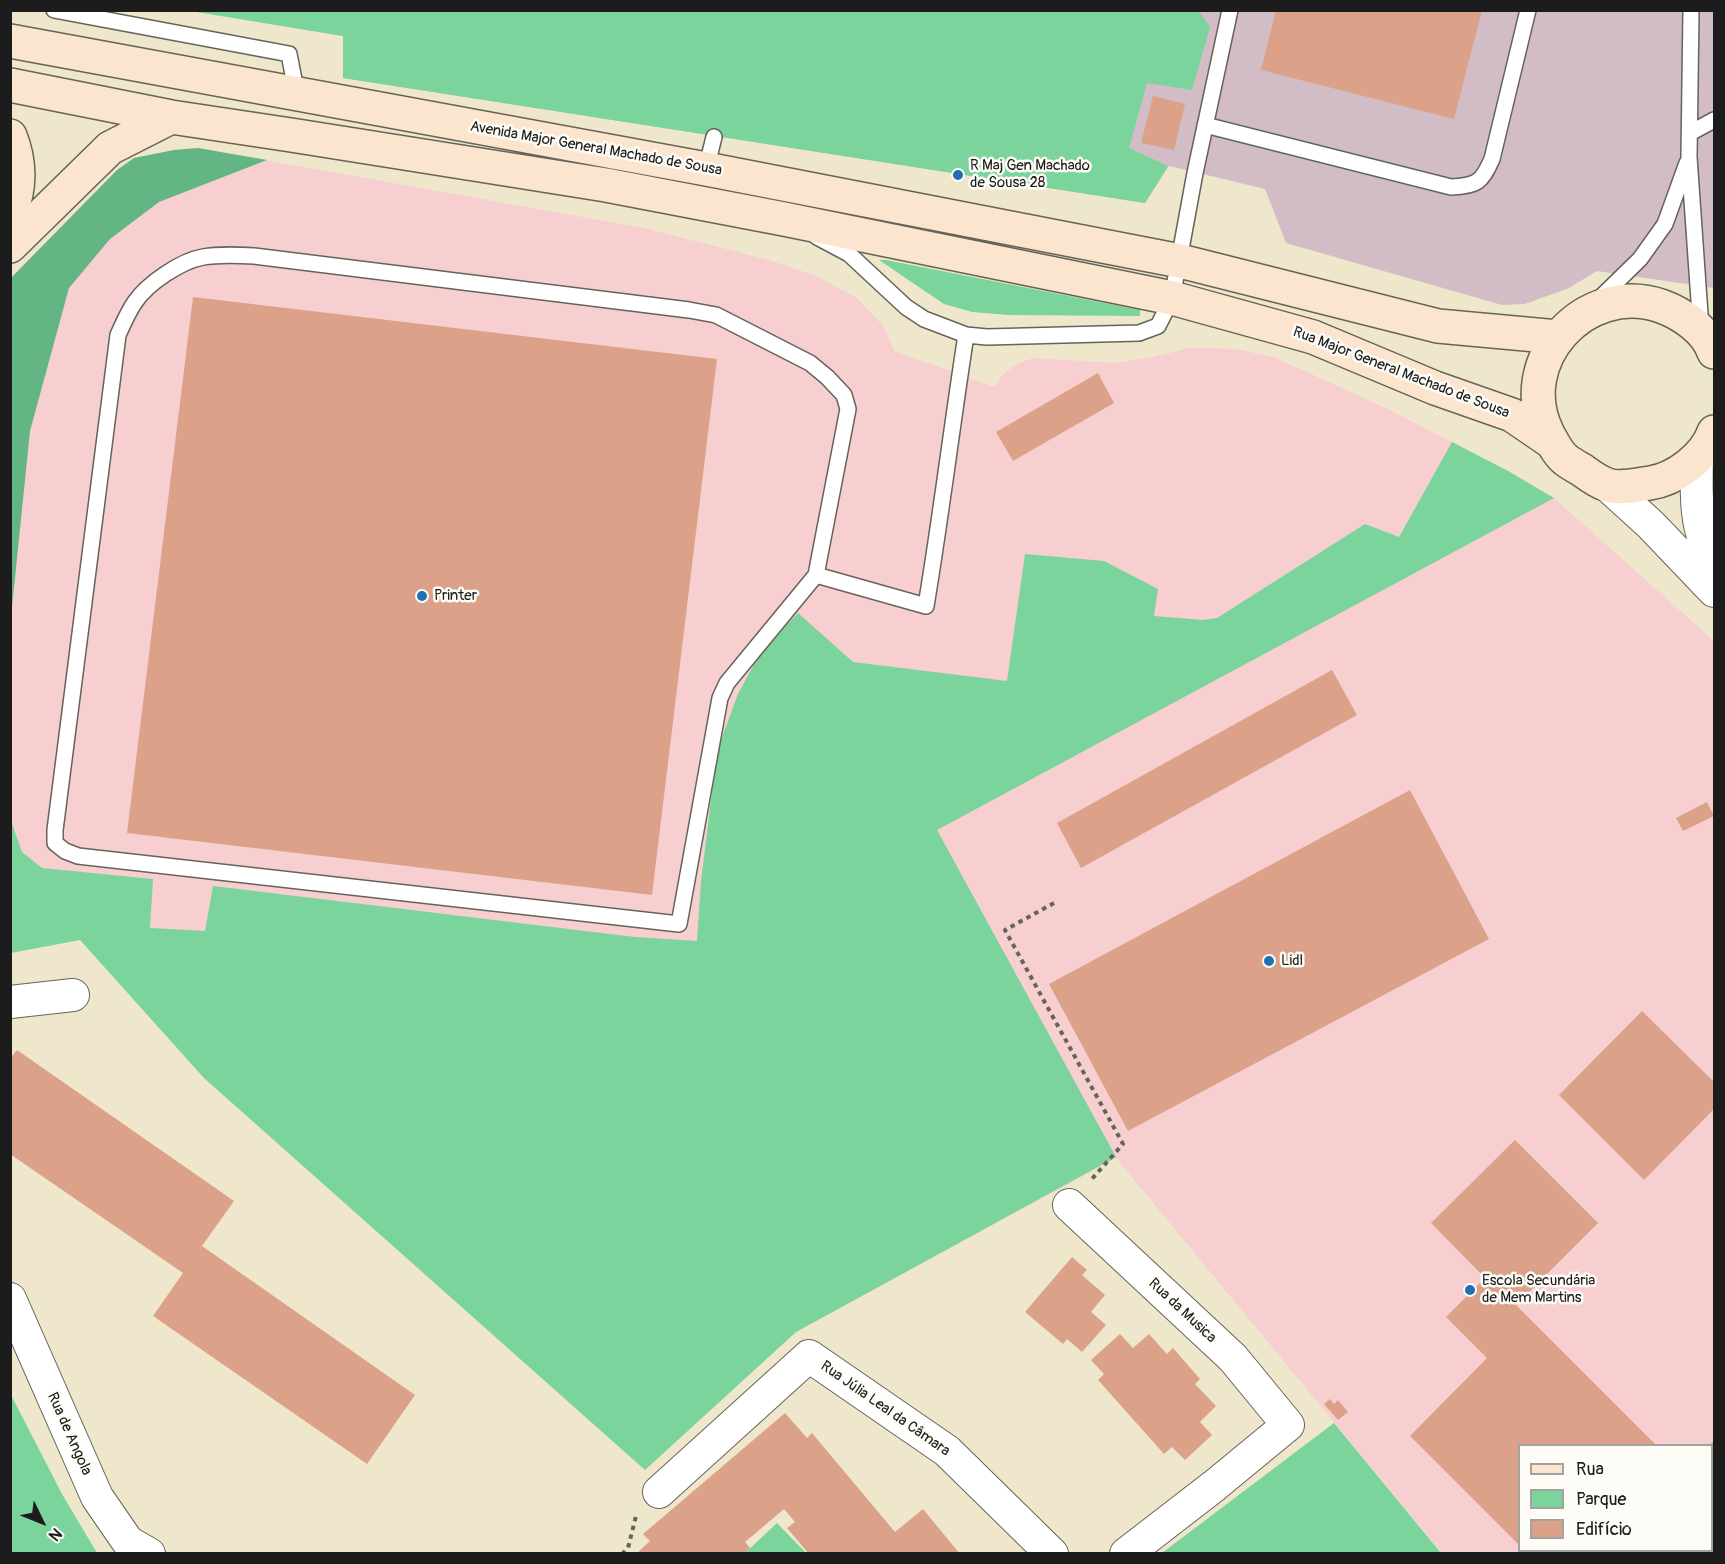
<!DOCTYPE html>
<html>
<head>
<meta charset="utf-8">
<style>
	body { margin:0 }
	#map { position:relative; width:1725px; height:1564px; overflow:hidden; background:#efe7cb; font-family:Pangolin,sans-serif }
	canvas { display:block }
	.frame { position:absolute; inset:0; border:12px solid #1c1c1c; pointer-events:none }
	.legend { position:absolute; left:1518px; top:1444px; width:195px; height:108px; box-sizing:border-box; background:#fdfcf7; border:2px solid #a3a29f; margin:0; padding:8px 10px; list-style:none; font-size:18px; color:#1c1c1c }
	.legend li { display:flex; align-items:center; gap:12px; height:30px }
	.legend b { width:30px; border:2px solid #a3a29f }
	.north { position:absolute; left:12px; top:1492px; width:60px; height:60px; -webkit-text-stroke:4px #fdfcf7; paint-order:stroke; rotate:133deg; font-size:16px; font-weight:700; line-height:24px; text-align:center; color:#1c1c1c }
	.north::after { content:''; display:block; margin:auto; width:21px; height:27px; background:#1c1c1c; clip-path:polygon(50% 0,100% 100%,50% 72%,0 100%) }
</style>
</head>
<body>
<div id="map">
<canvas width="1725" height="1564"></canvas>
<div class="frame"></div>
<ul class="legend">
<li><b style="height:8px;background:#fce5cf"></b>Rua</li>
<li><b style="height:16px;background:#7ad49b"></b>Parque</li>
<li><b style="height:16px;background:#dba289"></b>Edifício</li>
</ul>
<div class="north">N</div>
</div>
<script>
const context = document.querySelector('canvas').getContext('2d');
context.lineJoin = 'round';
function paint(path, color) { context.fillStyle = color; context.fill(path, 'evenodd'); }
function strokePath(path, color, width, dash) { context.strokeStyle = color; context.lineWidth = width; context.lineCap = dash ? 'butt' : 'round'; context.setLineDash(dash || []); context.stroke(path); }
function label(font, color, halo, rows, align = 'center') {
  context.font = font + ' Pangolin,sans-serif'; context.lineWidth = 5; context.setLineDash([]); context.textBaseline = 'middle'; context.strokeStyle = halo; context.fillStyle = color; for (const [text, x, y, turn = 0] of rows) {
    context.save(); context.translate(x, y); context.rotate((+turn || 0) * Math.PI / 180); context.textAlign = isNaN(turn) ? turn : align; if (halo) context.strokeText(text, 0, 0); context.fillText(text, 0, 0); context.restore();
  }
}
const built = new Path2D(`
	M198,148L644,228L769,260L816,276L857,298L884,327L894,351L995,387L1001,376L1015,365L1033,358L1115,363L1153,357L1190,348L1237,349L1276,358L1386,408L1508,471L1554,498L1714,641V1553H1442L1116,1158L796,1332L645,1470L204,1078L11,862L10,278L117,170L134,158L174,150ZM1520,1446H1712V1550H1520Z`);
const industrial = new Path2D(`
	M191,11H1714V288L1597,271L1569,288L1525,304L1502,305L1286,243L1265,189L1169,166L1145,203L343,78V36Z`);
const green = new Path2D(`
	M1198,10L1210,27L1192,90L1147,83L1129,148L1168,166L1145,203L343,78V36L191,11Z
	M879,260H886L1140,310V316L1009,315L972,312L944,304Z
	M1452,442L1508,471L1554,498L937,830L1116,1157L796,1332L645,1470L204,1078L80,940L11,953V821L22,852L42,868L153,879L150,928L205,931L213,886L635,937L697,941L701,881L715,768L721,740L738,694L753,666L769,643L798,613L853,662L1007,681L1025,554L1104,561L1158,589L1154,616L1203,620L1217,618L1365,524L1399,537Z
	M10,1393L62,1494L97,1553H11Z
	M1334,1423L1441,1553H1162Z
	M777,1523L806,1553H745Z`);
const forest = new Path2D(`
	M198,148L267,160L159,202L110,239L69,288L30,431L11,617V278L117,170L134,158L174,150Z`);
const building = new Path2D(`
	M1276,10H1482L1454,119L1261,70Z
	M1153,96L1185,104L1174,150L1141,143Z
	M193,297L717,359L652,895L127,833Z
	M1098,373L1114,403L1013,461L996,432Z
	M1332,670L1357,715L1081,868L1057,823Z
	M1410,790L1489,939L1128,1131L1049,984Z
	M1707,802L1714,816L1683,831L1676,818Z
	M1642,1011L1714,1082V1109L1644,1180L1559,1095Z
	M17,1050L234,1201L202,1246L415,1395L367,1464L153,1316L183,1273L10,1154V1058Z
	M1515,1140L1598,1223L1516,1305L1657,1446H1520V1546L1410,1436L1487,1358L1446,1317L1485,1278L1431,1223Z
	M1072,1257L1087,1270L1082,1275L1105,1295L1091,1312L1106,1325L1082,1352L1067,1339L1063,1344L1025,1312Z
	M1120,1334L1133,1348L1149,1334L1167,1354L1173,1348L1200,1379L1195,1384L1216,1406L1200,1422L1212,1435L1185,1460L1172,1447L1164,1454L1098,1380L1104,1374L1091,1360Z
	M1330,1399L1334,1404L1338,1400L1348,1412L1338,1420L1324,1404Z
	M785,1413L807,1438L812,1433L895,1532L923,1509L960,1554H809L787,1528L795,1522L784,1509L745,1542L750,1548L744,1554H636L650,1541L643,1534Z
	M1714,1440V1507L1712,1504V1446H1709Z
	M1524,1550H1659L1656,1554H1527Z`);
const path = new Path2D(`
	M1054,903L1005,930L1123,1144L1091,1180
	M622,1554L628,1548L636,1516`);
const lane = new Path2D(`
	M54,10L289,54L297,95
	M1691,10L1689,157L1701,329
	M1205,125L1451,187C1477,186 1482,182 1492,159L1528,10
	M1690,133L1714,120
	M706,169L714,137
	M817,237L849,254L906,307L924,319L966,335L987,337L1139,333L1158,326L1172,298L1195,173L1230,10
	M1597,301L1640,259L1665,224L1687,163
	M816,575L727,683L720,698L679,924L78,856L65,851L55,843V830L118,335C123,324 128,312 135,302C148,283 181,261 203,257C220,254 237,255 254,256L689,310L716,315L810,363L827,377L844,395L848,409L816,575L926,606C941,516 952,425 966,335`);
const street = new Path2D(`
	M1697,460C1696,492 1695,533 1714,560
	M1607,485L1651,525L1714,591
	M10,1002L73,995
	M1069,1205L1233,1358L1288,1425L1214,1486L1126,1554
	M10,1299L97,1497L128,1542L149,1554
	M659,1492L809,1356L947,1451L1052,1554`);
const secondary = new Path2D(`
	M10,41L706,169L1180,261L1438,326L1558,337
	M10,85L171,117L291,135L606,185L784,219L1172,298L1313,337L1435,388L1512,415L1553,443
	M10,136C20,161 21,188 10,212
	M10,246L110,148L171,117
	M1714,352C1706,330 1683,314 1661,306C1585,280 1511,362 1548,434C1553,443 1558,454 1566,460C1571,464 1577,467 1582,470C1589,475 1597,481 1605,484C1617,490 1636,485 1650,483C1676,479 1705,457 1714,432`);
const markers = [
	[958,175,6,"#1f6fb2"],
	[422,596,6,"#1f6fb2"],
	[1269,961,6,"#1f6fb2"],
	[1470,1290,6,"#1f6fb2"]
];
const streetNames = [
	["Avenida Major General Machado de Sousa",596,149,10],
	["Rua Major General Machado de Sousa",1401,373,21],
	["Rua da Musica",1182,1311,43],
	["Rua Júlia Leal da Câmara",885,1409,35],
	["Rua de Angola",69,1434,66]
];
const poiNames = [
	["R Maj Gen Machado",970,166],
	["de Sousa 28",970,183],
	["Printer",434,596],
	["Lidl",1281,961],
	["Escola Secundária",1482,1281],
	["de Mem Martins",1482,1298]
];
paint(built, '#f7cfd1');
paint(industrial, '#d2bdc6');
paint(green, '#7ad49b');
paint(forest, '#63b683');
paint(building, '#dba289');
strokePath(lane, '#666359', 18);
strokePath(street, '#666359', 34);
strokePath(secondary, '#666359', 36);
strokePath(path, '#666359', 4, [4.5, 4.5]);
strokePath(lane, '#fff', 15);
strokePath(street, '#fff', 32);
strokePath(secondary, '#fce5cf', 33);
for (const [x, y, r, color] of markers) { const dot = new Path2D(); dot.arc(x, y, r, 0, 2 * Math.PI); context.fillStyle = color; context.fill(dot); strokePath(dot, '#fdfcf7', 2); }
label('15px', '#1c1c1c', '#fdfcf7', streetNames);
label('15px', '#1c1c1c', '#fdfcf7', poiNames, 'left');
</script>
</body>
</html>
